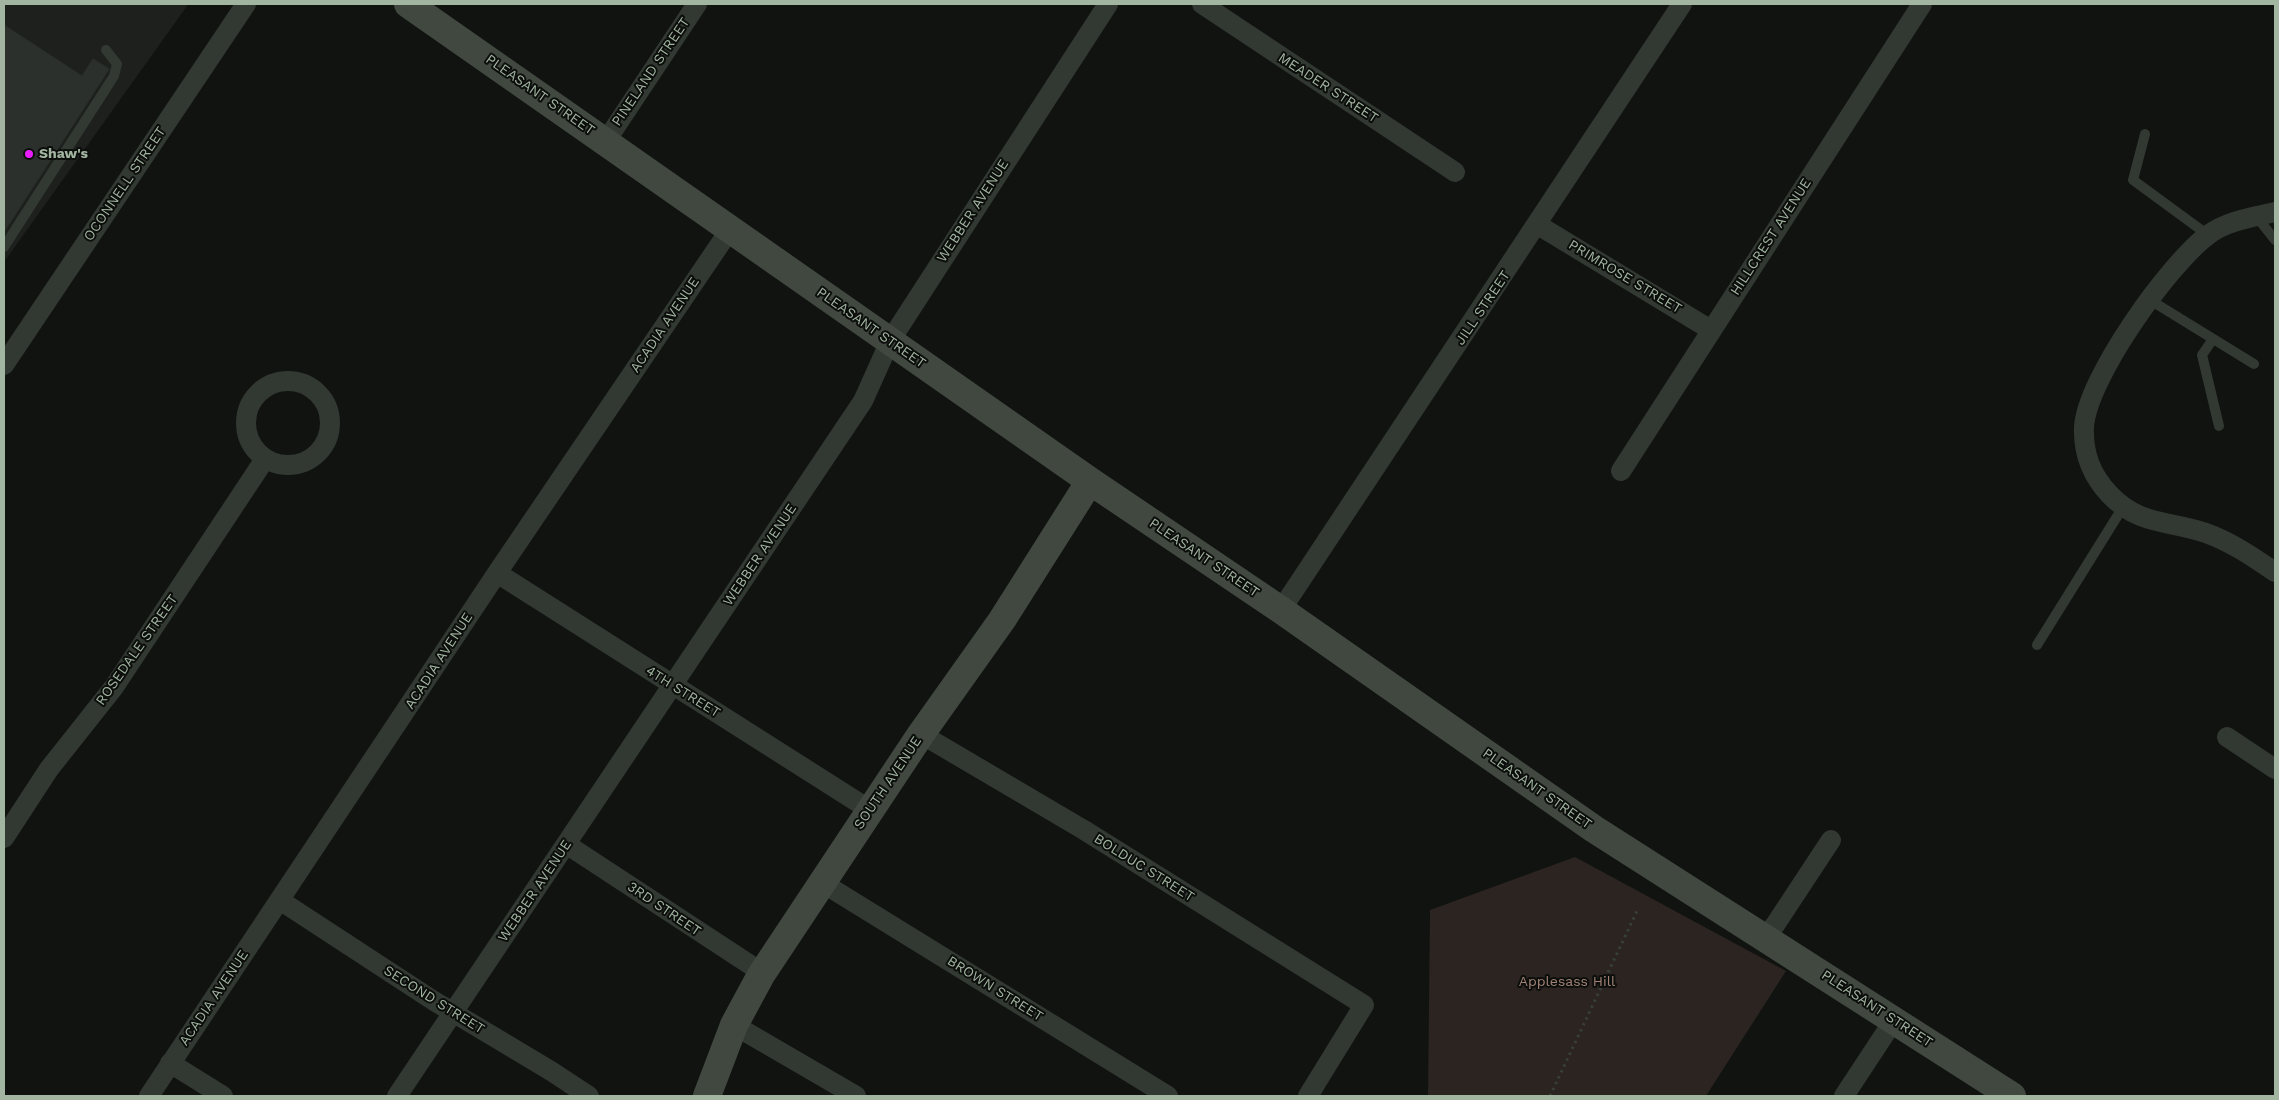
<!DOCTYPE html>
<html>
<head>
<meta charset="utf-8">
<style>
	body { margin:0 }
	#map { position:relative; width:2279px; height:1100px; overflow:hidden; background:#111311; font-family:"Work Sans",sans-serif }
	canvas { display:block }
	.frame { position:absolute; inset:0; border:5px solid #a2b5a1; pointer-events:none }
</style>
</head>
<body>
<div id="map">
<canvas width="2279" height="1100"></canvas>
<div class="frame"></div>
</div>
<script>
const context = document.querySelector('canvas').getContext('2d');
context.lineJoin = 'round';
function paint(path, color) { context.fillStyle = color; context.fill(path, 'evenodd'); }
function strokePath(path, color, width, dash) { context.strokeStyle = color; context.lineWidth = width; context.lineCap = dash ? 'butt' : 'round'; context.setLineDash(dash || []); context.stroke(path); }
function label(font, color, halo, rows, align = 'center') {
  context.font = font + ' "Work Sans",sans-serif'; context.lineWidth = 4; context.setLineDash([]); context.textBaseline = 'middle'; context.strokeStyle = halo; context.fillStyle = color; for (const [text, x, y, turn = 0] of rows) {
    context.save(); context.translate(x, y); context.rotate((+turn || 0) * Math.PI / 180); context.textAlign = isNaN(turn) ? turn : align; if (halo) context.strokeText(text, 0, 0); context.fillText(text, 0, 0); context.restore();
  }
}
const built = new Path2D(`
	M4,4H185L187,6L4,262Z`);
const green = new Path2D(`
	M1575,857L1786,971L1706,1096H1428L1430,910Z`);
const building = new Path2D(`
	M4,25L82,76L93,59L109,69L4,232Z`);
const path = new Path2D(`
	M1550,1096L1637,911`);
const lane = new Path2D(`
	M2145,134L2133,180L2208,235
	M2256,216L2275,240
	M4,247L114,76L117,64L106,50
	M2150,300L2254,364
	M2213,339L2202,355L2219,426
	M2037,645L2123,507`);
const street = new Path2D(`
	M1202,4L1455,172
	M606,141L697,4
	M2275,212C2253,217 2226,221 2208,235C2169,264 2087,378 2084,427C2083,454 2091,475 2110,495C2140,526 2168,520 2206,533C2231,542 2253,557 2275,572
	M1538,225L1711,330
	M4,365L246,4
	M246 423a42 42 0 1 1 84 0a42 42 0 1 1-84 0Z
	M1621,471L1922,4
	M497,573L870,810
	M1281,610L1682,4
	M921,734L1084,830L1364,1005L1308,1096
	M2227,737L2275,769
	M4,838L49,769L114,687L265,459
	M566,844L752,966L761,975
	M821,882L1168,1096
	M281,901L434,1001L551,1071L589,1096
	M1765,937L1775,925L1831,840
	M734,1025L856,1096
	M170,1063L223,1096
	M149,1096L497,573L731,228
	M397,1096L863,401L890,341L1108,4
	M1844,1096L1894,1020`);
const secondary = new Path2D(`
	M408,4L1090,481L1281,610L1594,829L2012,1096
	M707,1096L734,1025L761,975L921,734L1002,620L1090,481`);
const markers = [
	[29,154,5,"#ea1dff"]
];
const streetNames = [
	["PINELAND STREET",651,72,-56],
	["MEADER STREET",1328,88,33],
	["PLEASANT STREET",540,95,35],
	["OCONNELL STREET",125,184,-56],
	["WEBBER AVENUE",973,211,-57],
	["HILLCREST AVENUE",1771,237,-57],
	["PRIMROSE STREET",1625,277,31],
	["JILL STREET",1483,308,-56],
	["ACADIA AVENUE",665,325,-56],
	["PLEASANT STREET",871,328,35],
	["WEBBER AVENUE",760,555,-56],
	["PLEASANT STREET",1204,558,34],
	["ROSEDALE STREET",137,650,-55],
	["ACADIA AVENUE",439,661,-57],
	["4TH STREET",683,692,32],
	["SOUTH AVENUE",888,783,-56],
	["PLEASANT STREET",1537,789,35],
	["BOLDUC STREET",1144,868,32],
	["WEBBER AVENUE",535,891,-56],
	["3RD STREET",664,909,34],
	["BROWN STREET",995,989,32],
	["ACADIA AVENUE",214,998,-56],
	["SECOND STREET",434,1000,32],
	["PLEASANT STREET",1877,1009,33]
];
const poiNames = [
	["Shaw's",39,154]
];
const parkNames = [
	["Applesass Hill",1567,982]
];
paint(built, '#1d201d');
paint(green, '#2b2420');
paint(building, '#2c302c');
strokePath(building, '#2b2f2c', 1);
strokePath(path, '#383f38', 3, [2.5, 4]);
strokePath(lane, '#323832', 10);
strokePath(street, '#323832', 20);
strokePath(secondary, '#404840', 28);
for (const [x, y, r, color] of markers) { const dot = new Path2D(); dot.arc(x, y, r, 0, 2 * Math.PI); context.fillStyle = color; context.fill(dot); strokePath(dot, '#0c0e0c', 2); }
label('14px', '#a2b5a1', '#0c0e0c', streetNames);
label('bold 14px', '#a2b5a1', '#0c0e0c', poiNames, 'left');
label('14px', '#a28376', '#0c0e0c', parkNames);
</script>
</body>
</html>
